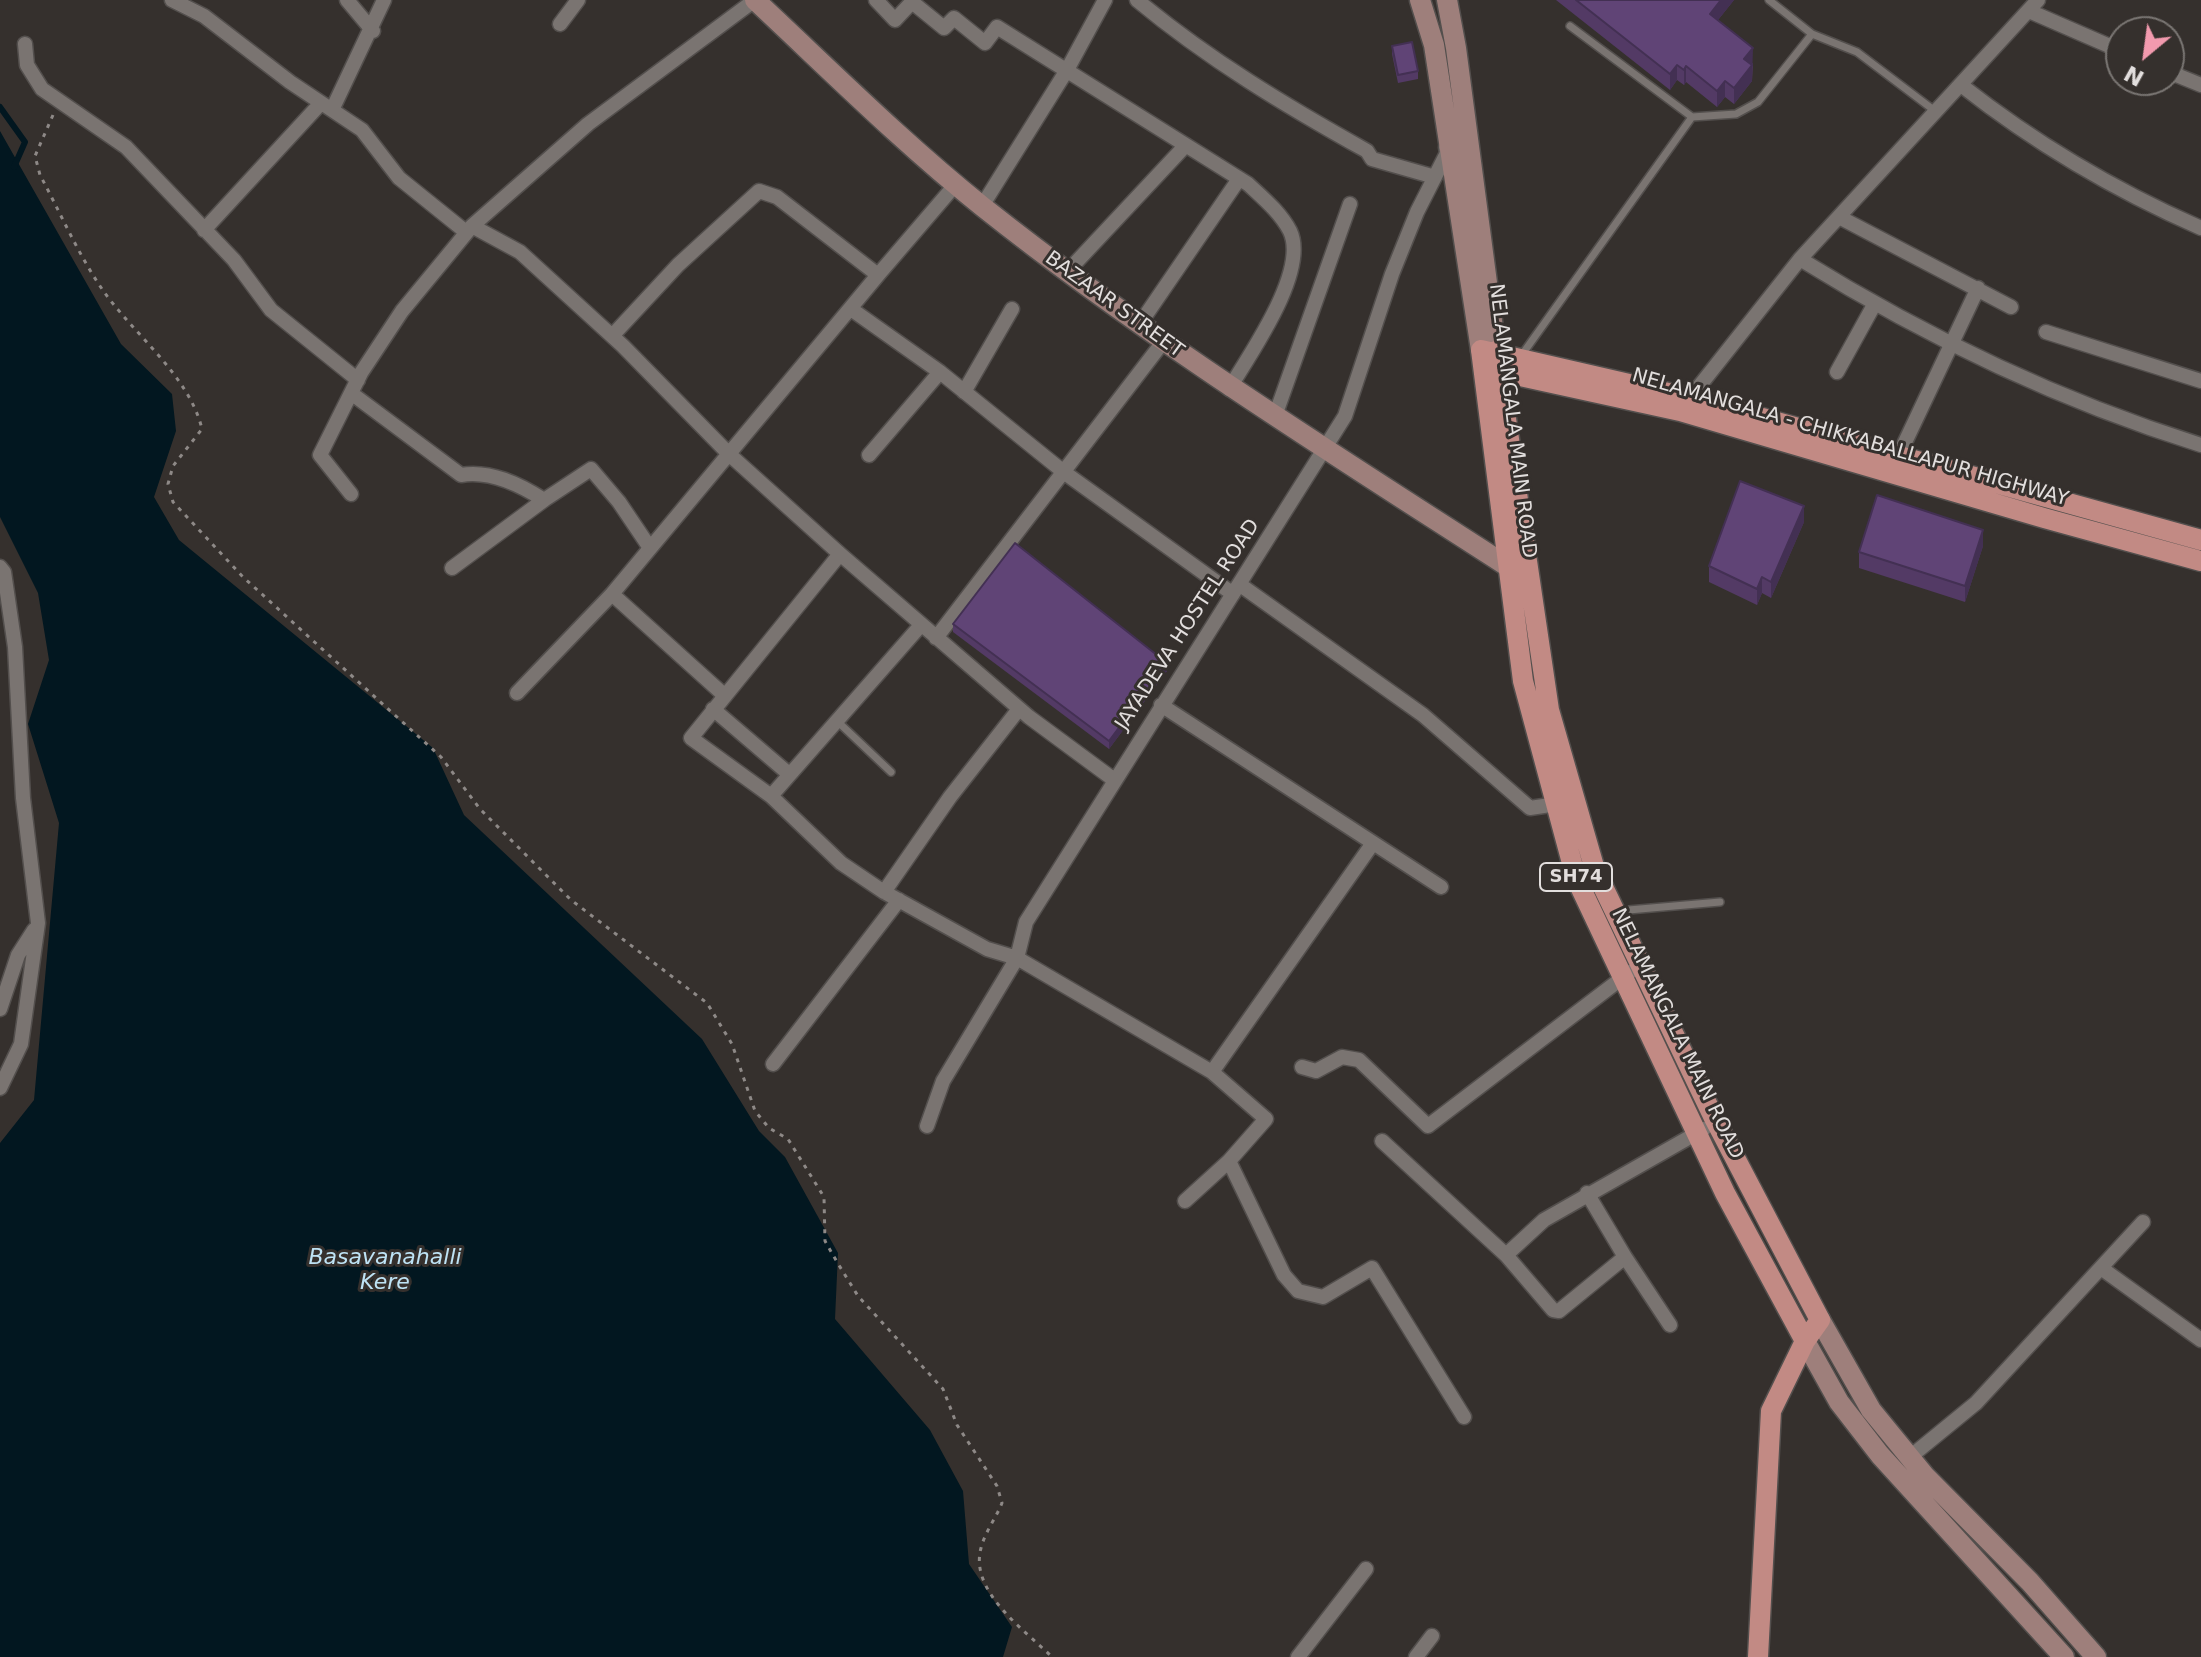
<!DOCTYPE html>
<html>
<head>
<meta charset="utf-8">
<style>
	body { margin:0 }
	#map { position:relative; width:2201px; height:1657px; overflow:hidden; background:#35302d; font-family:"DejaVu Sans",sans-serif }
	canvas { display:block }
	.north { position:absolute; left:2105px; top:16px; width:80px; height:80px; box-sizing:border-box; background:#35302d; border:2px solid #7a7673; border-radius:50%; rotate:209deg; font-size:22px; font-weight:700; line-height:32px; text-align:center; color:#e2dedd }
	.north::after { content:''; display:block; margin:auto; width:28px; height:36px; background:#f29aae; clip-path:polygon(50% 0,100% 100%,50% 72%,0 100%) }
</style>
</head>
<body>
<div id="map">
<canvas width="2201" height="1657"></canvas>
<div class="north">N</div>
</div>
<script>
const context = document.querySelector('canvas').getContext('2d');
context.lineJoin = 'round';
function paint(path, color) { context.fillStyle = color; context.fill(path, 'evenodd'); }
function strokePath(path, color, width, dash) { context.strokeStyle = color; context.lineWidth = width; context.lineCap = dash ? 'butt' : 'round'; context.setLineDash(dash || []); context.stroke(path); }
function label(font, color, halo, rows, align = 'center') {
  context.font = font + ' "DejaVu Sans",sans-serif'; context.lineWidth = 6; context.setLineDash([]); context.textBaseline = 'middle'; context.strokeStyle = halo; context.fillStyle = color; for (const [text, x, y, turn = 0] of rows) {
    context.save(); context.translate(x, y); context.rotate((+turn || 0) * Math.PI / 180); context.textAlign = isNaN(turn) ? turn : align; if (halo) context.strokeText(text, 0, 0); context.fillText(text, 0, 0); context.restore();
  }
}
const water = new Path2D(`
	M0,131L121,344L172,394L176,431L154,497L179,540L433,748L464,815L702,1039L759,1131L785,1157L838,1253L835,1319L930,1430L963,1491L969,1564L1012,1627L1003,1657H0V1143L34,1100L59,823L28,724L49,660L38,593L0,517Z`);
const stream = new Path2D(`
	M0,107L25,142L14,167`);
const path = new Path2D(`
	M53,115L35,156L40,175C60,212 78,254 102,289C133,334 189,375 202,429L173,466L168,484L173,502L243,577L441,757L480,809L571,900L707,1003L732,1044L755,1111L769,1128L788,1139L824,1197L825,1241L837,1262L858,1296L943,1389L957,1425L997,1486L1002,1503C996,1518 985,1532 981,1548C969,1592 1025,1630 1052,1657`);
const lane = new Path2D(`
	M1769,0L1812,34L1857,52L1935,111
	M1570,26L1692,117L1736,114L1758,102L1812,34
	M1521,356L1692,117
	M836,720L891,772
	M1617,911L1720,902`);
const street = new Path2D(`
	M172,0L204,16L290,82L362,130L399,178L466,232
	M347,0L373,31
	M876,0L895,20L912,2L944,28L954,18L985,43L997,27L1248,184C1263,198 1280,212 1290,231C1309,271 1250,354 1229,389
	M1137,0C1208,59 1286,106 1367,151L1372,159L1435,177
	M2029,11L2121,51
	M560,24L578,0
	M25,44L27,65L42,89L126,147L234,260L271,310L358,380
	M2169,72L2201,85
	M1961,85C2036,144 2114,190 2201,228
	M332,110L384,0
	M982,206L1067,70L1105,0
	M1839,217L2011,307
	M472,226L520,252L623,346L730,455L840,554L1029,717L1113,779
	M204,230L321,103
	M1800,259C1926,337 2060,401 2201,445
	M1067,272L1186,145
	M878,275L956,184
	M851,309L940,372L1065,473L1233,594
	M1139,325L1239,179
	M2046,332L2201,381
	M1837,372L1874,305
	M964,392L1012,309
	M351,393L461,475C490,470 519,484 544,500L591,469L619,502L650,548
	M1686,403L1800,259L2038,0
	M1275,416L1350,204
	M869,455L940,372
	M1898,457L1978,288
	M351,494L320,455L361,373L402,311L472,226L588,124L755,0
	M840,554L691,738L771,796L841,863L884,892L987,949L1017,958L1212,1072L1266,1119L1229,1161L1185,1201
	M0,567L4,572L15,647L23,798L38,923L21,1044L0,1088
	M452,568L544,500
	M1239,584L1423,715L1530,808L1557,804
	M612,594L724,695
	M936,638L1163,342
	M517,693L612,594L878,275L777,197L759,191L678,265L612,336
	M1161,705L1441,887
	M713,709L789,774
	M771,796L921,625
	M884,892L950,797L1019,709
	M0,1009L18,955L34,930
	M773,1064L899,900
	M1302,1067L1316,1071L1342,1057L1359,1060L1428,1126L1630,972
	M1212,1072L1373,843
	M927,1126L943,1081L1017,958L1026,922L1345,416L1392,274L1417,212L1447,153L1446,147
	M1382,1141L1506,1255L1553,1310L1559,1311L1625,1257L1587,1193
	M1229,1161L1284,1275L1298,1291L1323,1297L1372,1268L1464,1417
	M1506,1255L1544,1220L1704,1129
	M1625,1257L1670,1325
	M2101,1268L2201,1340
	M1910,1457L1976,1403L2143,1222
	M1298,1657L1366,1569
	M1416,1657L1432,1636`);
const secondary = new Path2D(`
	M755,0C830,70 903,143 983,207C1149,339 1329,451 1507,566
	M1420,0L1434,45L1481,350
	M1447,0L1456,48L1496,351
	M1820,1320L1871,1410L1925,1476L2030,1582L2096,1657
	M1805,1341L1839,1402L1880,1455L2064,1657`);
const primary = new Path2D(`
	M1496,351L1549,710L1595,870L1713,1116L1820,1320L1805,1341L1771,1411L1758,1657
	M1488,369L1680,411L2044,518L2201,561
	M1805,1341L1725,1193L1576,878L1523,681L1481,350L1690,398L2201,540`);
const wall = new Path2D(`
	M1556,0H1734L1718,20L1753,64L1752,81L1734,104L1725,97L1717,107L1686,82L1684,85L1677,80L1670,90Z
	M1392,46L1418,71V79L1398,83L1392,54Z
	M1804,522L1771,598L1762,593L1757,605L1709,582V566Z
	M1983,546L1965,602L1859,568V552Z
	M953,624L1167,671L1109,749L953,632Z`);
const shadedWall = new Path2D(`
	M1721,0H1734L1710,30V14Z
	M1753,48L1752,81L1734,104V88L1744,59Z
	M1677,65V80L1670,90V74Z
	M1686,66V82L1684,85V70Z
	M1725,81V97L1717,107V91Z
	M1804,506V522L1771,598V582Z
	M1983,530V546L1965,602V586Z
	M1762,577V593L1757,605V589Z
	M1167,663V671L1109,749V741Z`);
const building = new Path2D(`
	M1576,0H1721L1710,14L1753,48L1744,59L1752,65L1734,88L1725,81L1717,91L1686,66L1684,70L1677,65L1670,74Z
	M1412,42L1418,71L1398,75L1392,46Z
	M1740,481L1804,506L1771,582L1762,577L1757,589L1709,566Z
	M1877,495L1983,530L1965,586L1859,552Z
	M1015,543L1167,663L1109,741L953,624Z`);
const shields = [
	[1576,877,72]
];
const shieldNames = [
	["SH74",1576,877]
];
const streetNames = [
	["BAZAAR STREET",1114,305,36],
	["NELAMANGALA MAIN ROAD",1512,421,83],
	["NELAMANGALA - CHIKKABALLAPUR HIGHWAY",1850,438,16],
	["JAYADEVA HOSTEL ROAD",1188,625,-57],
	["NELAMANGALA MAIN ROAD",1677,1034,64]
];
const waterNames = [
	["Basavanahalli",385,1258],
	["Kere",385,1283]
];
paint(water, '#021720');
strokePath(stream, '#021720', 6);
strokePath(lane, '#534f4d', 10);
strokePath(street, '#534f4d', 17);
strokePath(secondary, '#534f4d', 23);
strokePath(primary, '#534f4d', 23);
strokePath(path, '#8e8987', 3, [4, 6]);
strokePath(lane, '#7a7471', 7);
strokePath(street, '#7a7471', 14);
strokePath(secondary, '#9e7f7b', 20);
strokePath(primary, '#c28a84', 20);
paint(wall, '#533a65');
paint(shadedWall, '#433053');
paint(building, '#604476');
strokePath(building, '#433053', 2);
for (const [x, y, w] of shields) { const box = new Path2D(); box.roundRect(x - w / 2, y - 14, w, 28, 6); context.fillStyle = '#35302d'; context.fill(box); strokePath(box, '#e2dedd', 2); }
label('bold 18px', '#e2dedd', null, shieldNames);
label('20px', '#e2dedd', '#35302d', streetNames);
label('italic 22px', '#bee3f5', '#35302d', waterNames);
</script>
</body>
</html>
